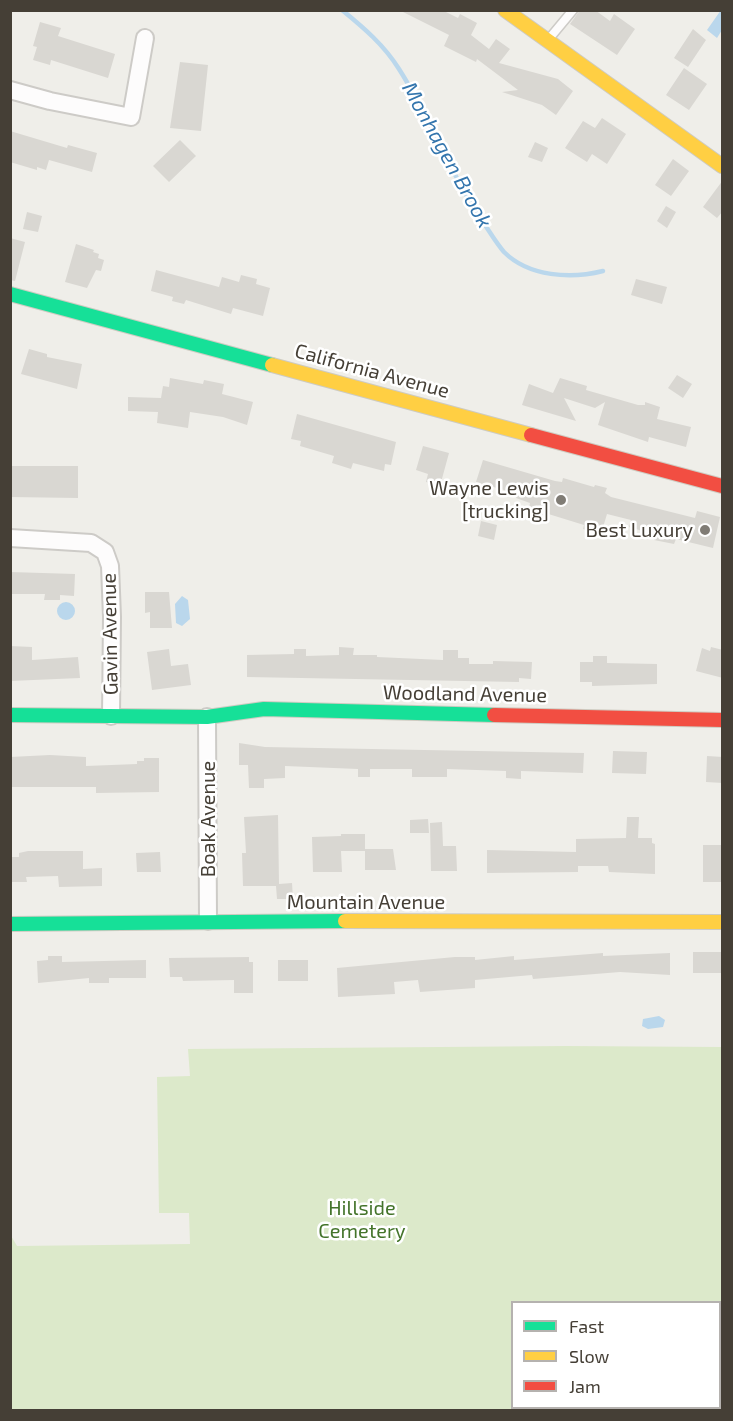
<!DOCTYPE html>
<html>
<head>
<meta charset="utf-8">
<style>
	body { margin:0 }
	#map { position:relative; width:733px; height:1421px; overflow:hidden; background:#efeee9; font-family:"Exo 2",sans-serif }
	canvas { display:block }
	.frame { position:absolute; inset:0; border:12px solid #453f36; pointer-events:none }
	.legend { position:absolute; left:511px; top:1301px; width:210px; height:108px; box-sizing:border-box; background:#fff; border:2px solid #b5b2af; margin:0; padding:8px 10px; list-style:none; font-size:18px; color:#453f36 }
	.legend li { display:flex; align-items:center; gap:12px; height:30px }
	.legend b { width:30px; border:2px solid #b5b2af }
</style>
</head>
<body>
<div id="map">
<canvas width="733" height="1421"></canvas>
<div class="frame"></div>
<ul class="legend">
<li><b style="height:8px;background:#16e098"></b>Fast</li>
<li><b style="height:8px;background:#ffcf43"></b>Slow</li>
<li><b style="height:8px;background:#f24e42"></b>Jam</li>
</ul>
</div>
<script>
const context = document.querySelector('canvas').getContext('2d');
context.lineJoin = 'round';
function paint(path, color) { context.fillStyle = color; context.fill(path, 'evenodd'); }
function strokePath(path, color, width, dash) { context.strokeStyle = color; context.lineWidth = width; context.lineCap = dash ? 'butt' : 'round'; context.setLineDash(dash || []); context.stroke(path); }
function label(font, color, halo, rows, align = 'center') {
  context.font = font + ' "Exo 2",sans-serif'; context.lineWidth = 5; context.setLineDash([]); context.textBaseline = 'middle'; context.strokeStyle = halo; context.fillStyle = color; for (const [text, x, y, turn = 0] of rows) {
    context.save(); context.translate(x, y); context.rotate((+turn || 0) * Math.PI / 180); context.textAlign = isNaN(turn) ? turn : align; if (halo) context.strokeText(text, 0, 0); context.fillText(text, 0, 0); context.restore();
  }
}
const green = new Path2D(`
	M566,1046L722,1047V1410H11L10,1234L17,1246L190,1244L189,1213H159L157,1077L190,1076L188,1049ZM512,1302H720V1408H512Z`);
const water = new Path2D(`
	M721,10L722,30L717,38L707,30Z
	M182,596L188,600L190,619L182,626L176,623L175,604Z
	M57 611a9 9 0 1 1 18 0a9 9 0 1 1-18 0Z
	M659,1016L665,1020L663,1027L648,1029L642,1026L643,1019Z`);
const stream = new Path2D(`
	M342,10C364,28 384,45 399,69C431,119 451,176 485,225C491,234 497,244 504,252C529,277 571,279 603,271`);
const building = new Path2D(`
	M399,10H442L458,18L460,14L477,23L471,35L489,49L496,39L510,49L499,63L558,79L573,91L556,115L542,105L502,92L518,90L477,59L476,62L444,46L449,35Z
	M580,10H595L610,21L614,14L635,29L617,55L570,24Z
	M40,22L61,28L58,36L115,54L108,78L51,60L50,65L33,60L37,47L33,46Z
	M693,29L706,40L688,67L674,58Z
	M180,62L208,65L201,131L170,128Z
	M684,68L707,84L689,110L666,95Z
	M602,118L626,134L607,164L592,154L587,162L565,148L583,121L595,128Z
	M10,131L67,148L68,145L97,153L92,172L49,160L46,170L37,167V170L10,162Z
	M180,140L196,156L169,182L153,166Z
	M535,142L548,148L542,162L528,157Z
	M673,159L689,171L671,196L655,185Z
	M723,180V211L717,218L703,207Z
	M666,206L676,212L667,228L657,221Z
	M27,212L42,216L38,232L23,229Z
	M10,238L25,242L15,281L10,280Z
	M76,244L94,250L93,252L99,254L98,258L104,260L101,271L96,270L87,288L65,282Z
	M156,270L219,287L222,277L239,282L241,275L257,279L256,284L270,288L263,316L233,308L231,314L186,300L184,304L172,301L173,297L151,291Z
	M636,279L667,287L662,304L631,295Z
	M29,349L47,354V357L82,364L77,389L21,374Z
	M677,375L692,384L683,398L668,388Z
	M170,378L203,384L204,380L224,384L222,394L253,402L247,425L223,417L190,412L188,428L157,423L158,412L128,411V397L161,398L163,386L169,387Z
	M560,378L587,386L586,390L638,405H645V402L660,407L657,419L691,427L686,447L649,437L648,442L598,425L605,402L595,408L564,398L576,421L522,405L529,384L553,393Z
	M297,414L396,442L391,465L385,464L384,471L353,463L351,469L332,463L334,456L300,446L301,441L291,439Z
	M423,446L449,453L440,486L426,482L428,474L416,470Z
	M483,460L555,481L562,482L563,478L594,487L595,485L607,488L605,493L611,497L695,518L697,511L720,517L713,548L676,539L674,544L654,540L656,535L629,527L631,520L607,514L601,534L583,529L584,525L529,508L530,503L516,498L518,494L476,482Z
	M10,466H78V498L10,497Z
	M481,521L497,525L494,540L478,536Z
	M10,572L75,574L74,596L60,595V600H44L45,594H10Z
	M145,592H169L172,628H150V612L145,613Z
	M10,646L32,647V660L78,657L80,678L10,681Z
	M339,647L354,648L353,655H377V657L443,660V650H458V658H469V664H493V661L532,662L531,679L519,678V682L247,677V655L294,654V649H306V656L339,655Z
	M711,647L723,650V678L696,671L702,648L710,651Z
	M169,649L171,666L188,664L191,685L152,690L147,652Z
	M593,656H607V663L657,664V684L592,686V682H580V662H593Z
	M239,743L265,747L584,753L583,773L521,771V779L506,778V771L447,769V777H412V769H370V777H358V769L285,766V778L264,779V788H249L248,765H239Z
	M613,751L647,752L646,774L612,773Z
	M50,755L86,757V766L137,764V761H144V758H159V792L96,793V787H10V757Z
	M707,756L723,757V783L706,782Z
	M278,815L279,884L292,883L293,899H277L276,886H243L242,853H246L244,817Z
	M627,817H639L638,838H652V843L655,844V874L609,872L608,866H578V872L487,873V850L576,852V839L626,838Z
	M428,819L429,833H410V820Z
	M442,822L443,846H456L457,871H431L430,823Z
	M341,834H365V849H393L396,870H365V851H341L342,872H313L312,837L341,836Z
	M703,845H723V882H703Z
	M28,851H83V869L102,868V886L59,887L58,876L26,877L27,882H10V857H19V853Z
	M160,852L161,872H137L136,853Z
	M693,952H723V973H693Z
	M603,953V956L670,953V975L620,972L533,979L532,975L475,980V988L420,992L418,980L394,982L395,994L338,997L337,968L455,957H475V960L514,956V960Z
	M48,956H62V962L146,960V978H109V983H89V978L38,983L37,961L48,960Z
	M249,957V962H253V993H234V980L183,981L182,977H170L169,958Z
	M278,960H308V981H278Z`);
const lane = new Path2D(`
	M548,40L573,10
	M640,1410L642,1408`);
const street = new Path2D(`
	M10,90L50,101L131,117L145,38
	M10,538L91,543L105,552L110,566L112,617L111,716
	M207,717L208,921`);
const fast = new Path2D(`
	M10,294L272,365
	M10,715L207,717L264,709L494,715
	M10,924L345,921`);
const slow = new Path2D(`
	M505,10L722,166
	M272,365L531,435
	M345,921L722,922`);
const jam = new Path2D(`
	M531,435L722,486
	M494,715L722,720`);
const markers = [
	[561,500,6,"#807c75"],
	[705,530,6,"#807c75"]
];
const streetNames = [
	["California Avenue",372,371,15],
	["Gavin Avenue",110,634,-91],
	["Woodland Avenue",465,694,1],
	["Boak Avenue",208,819,-90],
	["Mountain Avenue",366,902]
];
const poiNames = [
	["Wayne Lewis",549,488],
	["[trucking]",549,511],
	["Best Luxury",693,530]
];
const parkNames = [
	["Hillside",362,1208],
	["Cemetery",362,1231]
];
const waterNames = [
	["Monhagen Brook",447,155,61]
];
paint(green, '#dce9ca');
paint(water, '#bad7ec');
strokePath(stream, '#bad7ec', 4.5);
paint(building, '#d9d7d2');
strokePath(lane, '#cdcbc7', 11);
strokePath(street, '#cdcbc7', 20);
strokePath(fast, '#cecbc1', 16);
strokePath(slow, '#cecbc1', 16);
strokePath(jam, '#cecbc1', 16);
strokePath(lane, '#fdfcfc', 8);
strokePath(street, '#fdfcfc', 16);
strokePath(fast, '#16e098', 14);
strokePath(slow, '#ffcf43', 14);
strokePath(jam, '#f24e42', 14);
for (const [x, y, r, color] of markers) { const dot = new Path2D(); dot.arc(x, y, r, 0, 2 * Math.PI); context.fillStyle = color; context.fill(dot); strokePath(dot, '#fff', 2); }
label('20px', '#453f36', '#fff', streetNames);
label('20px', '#453f36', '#fff', poiNames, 'right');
label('20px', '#44742b', '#fff', parkNames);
label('italic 21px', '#3375ad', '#fff', waterNames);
</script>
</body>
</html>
